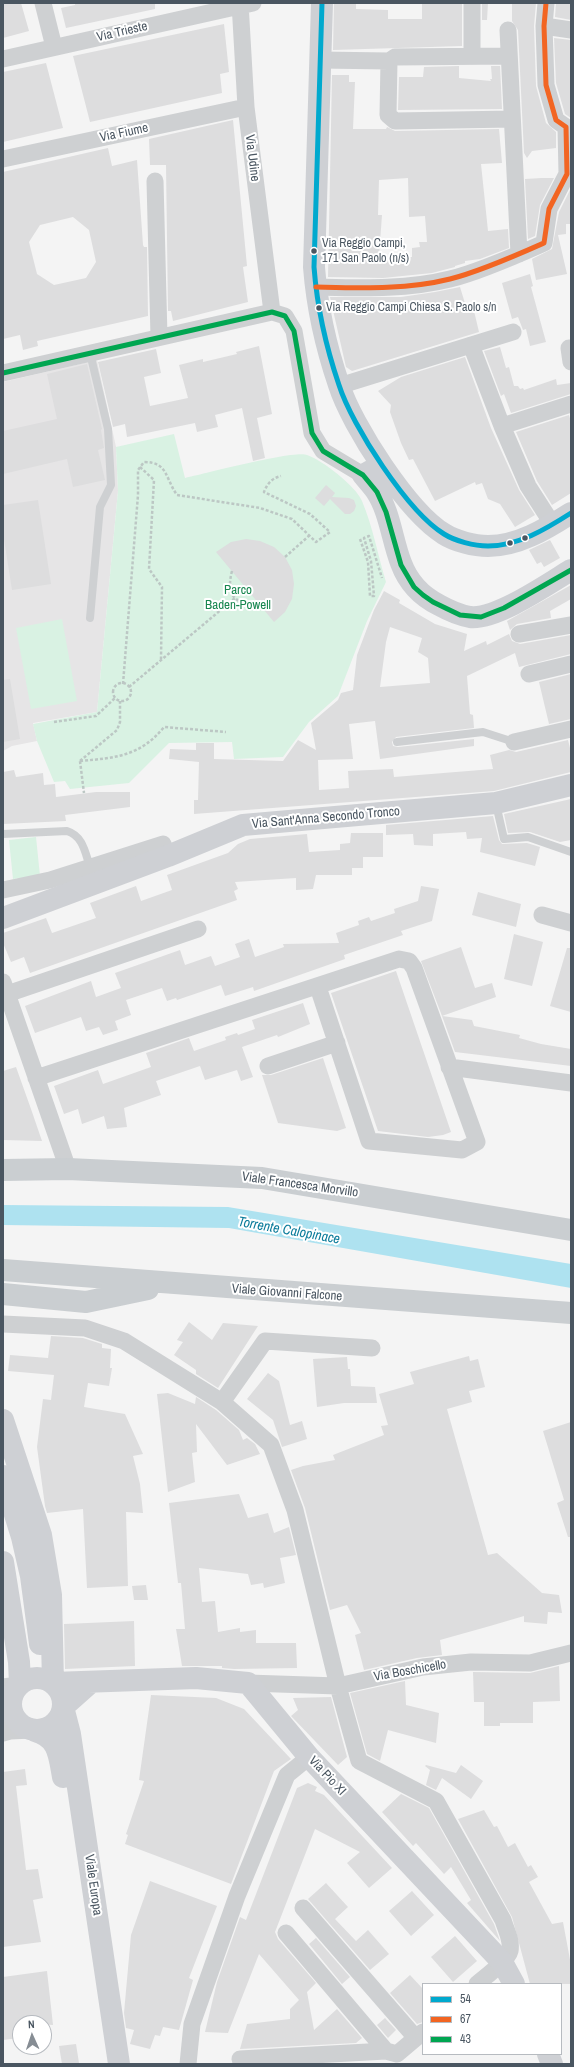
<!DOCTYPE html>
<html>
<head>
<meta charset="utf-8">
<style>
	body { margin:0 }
	#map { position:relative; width:574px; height:2067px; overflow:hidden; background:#f4f4f4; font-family:"Archivo Narrow",sans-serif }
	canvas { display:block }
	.frame { position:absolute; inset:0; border:4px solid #4a5661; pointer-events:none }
	.legend { position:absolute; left:422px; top:1983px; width:140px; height:72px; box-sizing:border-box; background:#fff; border:1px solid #b7bbc0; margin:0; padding:5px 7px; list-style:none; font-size:12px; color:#4a5661 }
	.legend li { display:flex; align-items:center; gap:8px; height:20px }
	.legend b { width:20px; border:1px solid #b7bbc0 }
	.north { position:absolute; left:12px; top:2015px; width:40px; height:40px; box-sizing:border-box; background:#fff; border:1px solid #b7bbc0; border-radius:50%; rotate:357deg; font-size:11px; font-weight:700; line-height:16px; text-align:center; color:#4a5661 }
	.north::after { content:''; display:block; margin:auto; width:14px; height:18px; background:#868d94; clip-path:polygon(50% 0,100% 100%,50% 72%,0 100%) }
</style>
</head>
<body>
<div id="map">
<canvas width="574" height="2067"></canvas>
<div class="frame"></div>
<ul class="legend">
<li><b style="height:5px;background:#00a9ce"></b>54</li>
<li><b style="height:5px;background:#f26522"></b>67</li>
<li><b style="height:5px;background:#00a651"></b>43</li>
</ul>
<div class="north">N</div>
</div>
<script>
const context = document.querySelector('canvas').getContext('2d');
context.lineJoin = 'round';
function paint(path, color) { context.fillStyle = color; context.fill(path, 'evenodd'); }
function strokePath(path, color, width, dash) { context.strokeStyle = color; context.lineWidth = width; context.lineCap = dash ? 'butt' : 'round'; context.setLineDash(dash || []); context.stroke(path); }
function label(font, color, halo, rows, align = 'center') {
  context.font = font + ' "Archivo Narrow",sans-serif'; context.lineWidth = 4; context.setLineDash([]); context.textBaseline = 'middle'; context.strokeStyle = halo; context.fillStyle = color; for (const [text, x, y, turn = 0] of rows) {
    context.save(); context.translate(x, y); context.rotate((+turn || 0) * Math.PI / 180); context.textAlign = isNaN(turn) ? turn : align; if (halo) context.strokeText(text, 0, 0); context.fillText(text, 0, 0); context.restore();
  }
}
const education = new Path2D(`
	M97,360L116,447L118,491L97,712L33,723L37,741L12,746L3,751V382Z`);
const green = new Path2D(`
	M174,434L185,478C204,474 294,450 307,455C322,460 356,486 362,501C373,527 378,556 386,582L367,621L338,696L309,722L283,757L234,759L232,742L169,743L129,783L70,789L65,781L54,782L37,741L33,724L97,712L118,491L116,447Z
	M62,619L77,701L31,709L16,628Z
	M36,837L40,876L13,879L9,840Z`);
const water = new Path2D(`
	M3,1205L228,1207L571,1264V1288L229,1228L3,1225Z`);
const building = new Path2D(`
	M3,3H21L29,31L3,38Z
	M75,3H155V9L66,28L61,8L75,5Z
	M334,3H356V9L388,10V19H422V3H462V46L333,50Z
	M482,3H488L487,20H482Z
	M512,3H536L534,26L536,86L546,123L556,132V148L532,151L527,158L524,153L518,30L512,21Z
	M556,3H571V20L555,17Z
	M224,24L229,72L220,74L222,93L90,122L73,56Z
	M554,38L571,40V118L565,114L556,83Z
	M46,63L63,128L3,142V72Z
	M459,66V78L491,81L490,79H492L491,66H500L502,109L398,110L399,77H423L424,67Z
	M332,75H349V82H355L353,129H386L387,127L395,131L499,129L502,163L481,164L488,231L508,229L509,248L480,259L465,261V263L455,266V267L432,273L383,278L328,277ZM408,178L409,217L425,216L427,242H419L420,247L412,248V257L379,256L382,215H378L379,180Z
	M233,120L247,266L243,267L248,302L173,321L171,311H168L166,165H150L149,139Z
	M108,148L112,166L137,160L143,245L144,247H147L148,316L37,341L38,346L23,350L20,335L3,339V172ZM73,217L89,230L96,262L86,278L54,285L37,274L29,242L40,225Z
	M542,178H554L540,205L535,236L528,239L525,179Z
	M571,188V224H566V234L558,235L567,274L536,280L532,259L552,249L559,212Z
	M530,274L533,286L531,287L546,342L530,346L526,329L523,330L518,317L512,319L502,283Z
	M460,287L468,313L474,311L479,332L352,371L346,367L330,297H401L435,292Z
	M259,346L272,414L257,418L265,458L253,461L242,408L215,415L218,427L197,432L195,423L127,437L125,424L113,427L98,362L156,349L161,373L144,377L150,406L188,398L179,365L203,359V362L237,354L236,352Z
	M500,347L506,368L509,367L514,386H518L520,389L523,388L524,390L556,379L557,385L571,383V394L511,413L504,394L501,396L484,351Z
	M465,357L491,428L519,490L535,515L515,527L500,504L488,499L482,483L476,485L475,482L435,501L413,459L409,460L401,443L390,412L391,405L378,391L401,377Z
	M87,364L102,429L101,430L104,448L98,450L105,480L73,487L67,459L3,474V431L57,419L47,374Z
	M569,415L571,422V493L552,505L537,481L516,432Z
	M326,485L335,493L332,497L349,498L354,500L356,506L354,511L350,514H345L330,499L324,506L315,498Z
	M38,500L51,584L12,590L3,533V505Z
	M246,539L260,541L274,547L285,557L292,570L294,584L292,599L285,612L274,622L216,552L231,542Z
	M550,540L560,558L544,567L541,562L537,564L529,550Z
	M571,585V599L550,611L551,618L517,624L510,630L507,621Z
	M384,591L400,600L399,603L435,624L467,634L464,651L486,641L487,645L509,634L512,641L520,644L571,635V654L519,667L515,653L467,676L470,714L473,715L474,728L396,737L392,742L393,746L398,747L474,739V746L380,759L375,721L349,724L353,759L318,760L319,790L349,788L348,771L393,769L394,777L493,769L490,755L509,750L516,752L568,740L571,752V772L494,791L194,814V800H198L199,762L169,759L170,749L196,750V743H214V759L283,761L298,740L316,750L311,723L338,700L341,693L353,690L357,655L374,610ZM390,627L422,638L418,652L428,658L430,683L380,687L386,642Z
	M571,674V719L549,724L539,682Z
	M10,679L20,739L3,742V680Z
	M14,770L16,777L43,773L44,785L55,784L56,797L96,792H130V807L65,815L66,821L3,824V772Z
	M571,799V840L560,842L530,832L508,833L504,814Z
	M493,816L499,840L502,844L527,843L540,847L535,866L480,852L482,838L467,839L466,832L433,834V846L414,845L413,834L386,835V825Z
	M351,833H383V857H363V868H352V875H316L313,889L296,890V878L235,882L238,889L234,891L237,900L30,973L24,957L11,962L3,943V933L46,918L52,933L96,918L90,903L136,886L141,901L172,890L167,875L228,853L238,844L250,839L307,834L309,852L340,850V844L350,843Z
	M421,886L439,889L432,921L401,931L403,935L344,955L345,959L254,991L253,987L225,996L221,985L177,1000L176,998L167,1001L162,988L126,1000L131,1015L115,1021L118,1030L103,1035L99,1027L86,1031L81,1017L35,1033L25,1006L91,981L96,997L121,988L115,973L180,950L185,965L211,956L215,966L240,957L235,944L249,939L255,957L284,947L283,944L339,943L336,933L359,925L358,921L369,917L371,921L395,913L394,909L418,901Z
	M478,892L521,904L516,927L472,915Z
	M514,934L543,942L532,986L504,979Z
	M461,947L475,988L492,983L496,997L442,1016L421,961Z
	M567,948H571V1012L550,1006Z
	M396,971L451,1132L443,1135L428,1137L378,1131L331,993Z
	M303,1003L310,1024L278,1037L277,1035L242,1047L253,1077L241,1081L237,1070L205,1080L200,1066L156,1081L161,1095L124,1108L127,1127L107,1129L104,1116L82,1124L78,1109L64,1114L54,1086L98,1070L103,1084L151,1067L146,1053L189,1038L194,1051L226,1040L225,1037L237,1033L238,1035L255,1029L252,1020Z
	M442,1016L472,1020L474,1026L520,1035L519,1038L541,1044L571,1049V1066L455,1052Z
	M323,1058L346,1128L337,1131L278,1123L262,1075H271Z
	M16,1067L31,1109L42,1141L3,1140V1071Z
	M189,1322L212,1340L223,1323L258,1326L218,1388L196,1374V1370L174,1355L183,1342L177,1340Z
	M51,1336L83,1338L102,1344V1348L111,1349L110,1368H112L109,1386L88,1383L84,1407L125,1414L143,1454L133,1456L140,1484L143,1513L126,1512L128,1586L87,1588L83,1509L47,1513L45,1506L37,1447L43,1399L51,1400L54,1375L8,1371L10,1355L48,1358Z
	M469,1356L470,1361L478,1359L485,1387L469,1391L472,1402L447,1409L488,1555L497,1553L542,1593L559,1595L562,1613L548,1612L547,1624L524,1622V1616L490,1626L440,1640L442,1655L417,1658L364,1670L355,1635L361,1633L347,1605L330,1610L305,1508L291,1470L303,1466L335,1460L333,1455L384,1435L381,1426L388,1425L379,1394L414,1384L410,1372Z
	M347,1357L348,1369H350L351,1386L375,1387L377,1403H344L317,1407L313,1359Z
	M268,1373L279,1381L290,1425L302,1421L307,1439L282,1447L273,1420L247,1399Z
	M168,1393L195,1404L196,1397L216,1410L239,1430L243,1440L247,1438L255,1444L260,1454L227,1465L196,1424L197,1452L192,1453L195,1482L168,1492L157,1394Z
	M571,1422V1537H568L557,1503L564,1500L543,1431Z
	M239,1494L248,1518L268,1513L274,1533L289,1527L296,1555L280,1558L285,1583L264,1588L263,1583L251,1585L248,1574L199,1568L202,1602L215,1601L218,1632L240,1628V1632L256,1630V1643H296L297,1668L234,1669L222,1668V1666H182L176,1629H185L181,1583H178L169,1503Z
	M146,1585L148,1600H134L132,1586Z
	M134,1621L135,1666L65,1669L64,1624Z
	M559,1666L560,1701L533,1702V1723H500V1726H484V1702H474L473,1672L530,1673Z
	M405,1681L406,1705L439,1713L436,1743L388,1730L380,1761L367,1754L350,1693Z
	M151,1695L216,1698L244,1709L291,1759L274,1771L231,1884L125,1844L128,1835L126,1834L144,1781L139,1780Z
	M331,1697L347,1757L338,1765L291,1716L298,1710L293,1698Z
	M426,1765L456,1773L461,1765L483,1781L471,1799L442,1778L436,1790L426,1785L430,1770L425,1766Z
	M25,1769L27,1785L16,1786L26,1870L38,1869L43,1898L33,1900L41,1942L3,1947V1772Z
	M308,1783L317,1787L315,1791L324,1795L392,1868L369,1888L347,1863L360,1852L315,1829L275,1932L278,1939L316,1983L307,1992L314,2030L337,2009L362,2038L356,2043L240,2049L247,2024L290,2019V2009L299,2000L259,1954L228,2033L205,2032L217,1982L240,1917L246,1920L297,1788Z
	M401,1794L429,1808L494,1924L500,1941L467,1903L471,1900L451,1867L444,1874L416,1843L413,1846L382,1812Z
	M484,1810L494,1827L497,1826L508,1847L515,1843L528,1867L531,1865L538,1877L529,1882L552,1924L563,1922L571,1965V1984H530L512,1917L458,1819Z
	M150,1881L217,1906L189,1978L193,1980L179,2030L163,2027L160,2036L155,2035L150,2049L130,2044L134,2030L126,2028L124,2013L131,1935Z
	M326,1883L348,1907L335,1919L356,1941L368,1930L389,1954L370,1970L308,1899Z
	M412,1891L434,1915L411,1936L389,1911Z
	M455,1936L477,1961L453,1982L431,1957Z
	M316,1938L350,1977L342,1984L309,1944Z
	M47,1971L53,2025L20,2023V2028H17L19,2038L3,2040V1977Z
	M410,1975L423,1989V2022L417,2024L390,1993Z
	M385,2018L396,2030L388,2038L377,2025Z
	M76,2044L79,2063L62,2064L59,2046Z`);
const path = new Path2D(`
	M140,467L154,480L149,569L162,587L161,659
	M360,539L368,562L370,596H374L371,561L364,538L369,536L382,578
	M285,557L310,535
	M232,571C226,594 233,605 258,603
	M113 692a9 9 0 1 1 18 0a9 9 0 1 1-18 0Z
	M123,684L138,495V470L144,462C168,462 165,478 177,495L260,508L292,519L316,542L330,532L310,514L264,492C267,484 272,478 281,476
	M129,687L235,598
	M54,722L96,716L115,698
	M80,761C115,758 141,756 164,727L226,732
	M80,761L117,730L120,722V701
	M80,761L84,793`);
const lane = new Path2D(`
	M90,353L108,429L111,485L100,507L90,618
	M397,742L483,732L514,742
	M496,804L504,839L528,837L571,852
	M3,834L67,831C83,836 85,852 90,867`);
const street = new Path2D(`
	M43,3L54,47
	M240,3L246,107L272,312
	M544,26L571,30
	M508,30L519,254
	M472,56V3
	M3,59L253,3
	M320,60L389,61L395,57L509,56
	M389,61L388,115L395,121L512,119
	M3,159L246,107
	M155,181L159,337
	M316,287C360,288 406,290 450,279C479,272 517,255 544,243L549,209L567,174L566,127L556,120L546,85L544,26L546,3
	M471,345L502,426L571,404
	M571,348H569L571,362
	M3,373L272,312L285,316L294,331L312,433L323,451L363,475
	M339,386L513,332
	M502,426L528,486L553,525
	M519,634L571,625
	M529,674L571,664
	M514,742L571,729
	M3,890L50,880L163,844L168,856
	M542,915L571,923
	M3,982L68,1169
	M7,994L198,929
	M268,1066L337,1043
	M449,1067L571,1083
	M36,1078L399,959L409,961L414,968L477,1142L462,1150L369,1141L318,987
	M3,1324L85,1328L124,1341L222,1402L271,1445L295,1510L338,1686L359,1761L436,1801L503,1920C506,1930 512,1940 510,1951C508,1960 485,1977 477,1984
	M222,1402L265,1341L372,1348
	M248,1683L338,1686L423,1667L471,1662L530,1663L571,1653
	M3,1687L19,1685
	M3,1725L8,1716L10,1707
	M3,1733L10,1731L32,1730
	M303,1908L416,2038
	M286,1933L386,2051L397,2054L423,2032
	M240,2059L386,2051
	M188,2064L192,2024L237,1896L287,1775L309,1757`);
const secondary = new Path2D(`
	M322,3L314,267C317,306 326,347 339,385C352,426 408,512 444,534C455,541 474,546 488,546C518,546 546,529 571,513
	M381,465L363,475C367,480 372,485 376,491C390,512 392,540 401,563C408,582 421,596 439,605C448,610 459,615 470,617C496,620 548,584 571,570
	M3,918L168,856L243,825L496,803L571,785
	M3,1420L41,1535L51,1595L53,1683L196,1678L248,1683L309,1757L502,1962L514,1984
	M3,1476L22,1537L31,1576L40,1644
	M3,1562L19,1662L20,1684
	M11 1704a26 26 0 1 1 52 0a26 26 0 1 1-52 0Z
	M90,1683L63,1707L70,1734L119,2064
	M35,1731C59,1738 59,1755 63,1777
	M548,2054L552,2064`);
const primary = new Path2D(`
	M3,1170L68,1169L262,1178L571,1230
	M3,1270L571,1313
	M3,1294L86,1302L148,1289`);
const bus1 = new Path2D(`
	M322,3L314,267C317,306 326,347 339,385C352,426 408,512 444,534C455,541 474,546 488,546C518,546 546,529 571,513`);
const bus2 = new Path2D(`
	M316,287C360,288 406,290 450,279C479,272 517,255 544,243L549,209L567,174L566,127L556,120L546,85L544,26L546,3`);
const bus3 = new Path2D(`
	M3,373L272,312L285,316L294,331L312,433L323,451L363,475L377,492L386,512L401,565L414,587L423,595L433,602L460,615L481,617L504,608L571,570`);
const markers = [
	[314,251,3.5,"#4a5661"],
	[319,308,3.5,"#4a5661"],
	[525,538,3.5,"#4a5661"],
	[510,543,3.5,"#4a5661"]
];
const busNames = [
	["Via Reggio Campi,",322,244],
	["171 San Paolo (n/s)",322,259],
	["Via Reggio Campi Chiesa S. Paolo s/n",326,308]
];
const streetNames = [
	["Via Trieste",122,32,-13],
	["Via Fiume",124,133,-12],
	["Via Udine",252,158,83],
	["Via Sant'Anna Secondo Tronco",326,818,-5],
	["Viale Francesca Morvillo",300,1185,8],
	["Viale Giovanni Falcone",287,1293,4],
	["Via Boschicello",410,1671,-10],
	["Via Pio XI",327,1776,47],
	["Viale Europa",93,1885,82]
];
const parkNames = [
	["Parco",238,591],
	["Baden-Powell",238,606]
];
const waterNames = [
	["Torrente Calopinace",289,1231,10]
];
paint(education, '#e6e5e6');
paint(green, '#d9f2e3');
paint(water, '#aee2f0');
paint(building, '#ddddde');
strokePath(path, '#bcc7c4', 2.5, [3, 2]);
strokePath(lane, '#ced0d2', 8);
strokePath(street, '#ced0d2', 17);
strokePath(secondary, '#ced0d4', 22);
strokePath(primary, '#caced1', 22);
strokePath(bus1, '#00a9ce', 5);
strokePath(bus2, '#f26522', 5);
strokePath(bus3, '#00a651', 5);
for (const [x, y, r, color] of markers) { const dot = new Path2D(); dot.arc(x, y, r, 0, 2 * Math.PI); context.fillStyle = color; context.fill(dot); strokePath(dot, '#fff', 1.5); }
label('12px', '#4a5661', '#fff', busNames, 'left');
label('13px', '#4a5661', '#fff', streetNames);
label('13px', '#17864f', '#fff', parkNames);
label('italic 14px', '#0c7c9b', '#fff', waterNames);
</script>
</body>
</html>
